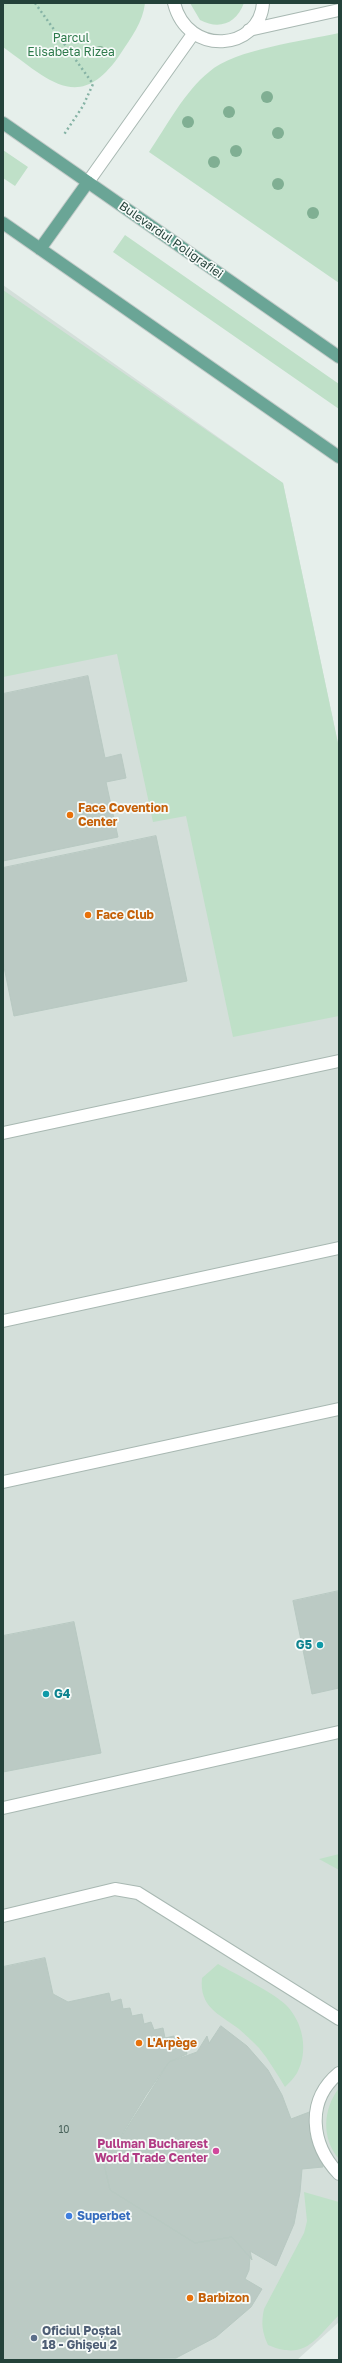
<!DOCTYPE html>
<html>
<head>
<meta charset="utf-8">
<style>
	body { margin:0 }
	#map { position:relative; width:342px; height:2363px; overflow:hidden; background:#e6efeb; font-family:"Golos Text",sans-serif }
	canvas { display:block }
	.frame { position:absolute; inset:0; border:4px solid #24423a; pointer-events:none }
</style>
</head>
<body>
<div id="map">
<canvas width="342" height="2363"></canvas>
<div class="frame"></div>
</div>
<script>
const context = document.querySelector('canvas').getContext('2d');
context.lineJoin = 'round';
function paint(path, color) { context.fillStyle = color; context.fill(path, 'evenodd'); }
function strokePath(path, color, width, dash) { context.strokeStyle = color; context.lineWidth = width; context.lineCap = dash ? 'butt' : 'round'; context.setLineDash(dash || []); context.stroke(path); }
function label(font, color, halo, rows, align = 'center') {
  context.font = font + ' "Golos Text",sans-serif'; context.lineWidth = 3.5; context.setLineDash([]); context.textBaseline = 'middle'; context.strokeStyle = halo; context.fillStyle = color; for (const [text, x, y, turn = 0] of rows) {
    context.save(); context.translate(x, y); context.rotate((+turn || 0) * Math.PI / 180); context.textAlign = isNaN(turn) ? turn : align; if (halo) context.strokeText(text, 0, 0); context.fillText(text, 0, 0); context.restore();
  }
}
const built = new Path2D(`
	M3,285L283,483L339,748V2322L297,2360H3Z`);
const green = new Path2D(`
	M3,3H145C143,22 131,38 121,53C80,115 49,80 3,47Z
	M190,3H244C236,24 219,30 200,20Z
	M339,33V283L149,152C166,127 185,91 209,72C235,49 304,41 339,33Z
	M3,150L28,167L15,186L3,178Z
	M125,235L339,384V409L113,252Z
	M3,290L283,483L339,748V1016L233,1037L186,816L153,822L117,654L3,677Z
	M339,1854V1870L319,1859Z
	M218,1964C235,1974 273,1992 286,2005C303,2022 309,2051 297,2073C294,2078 289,2083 285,2087C277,2074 269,2060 259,2048C253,2042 246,2035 239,2029C219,2014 199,2007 202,1978Z
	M339,2088V2159C321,2138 323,2109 339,2088Z
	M304,2192L339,2202V2315C315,2339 306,2361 268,2345C262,2332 261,2323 264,2309L304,2233L307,2221Z`);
const building = new Path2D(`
	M88,676L105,758L121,754L126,778L106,782L118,837L3,861V694Z
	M156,836L187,981L14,1016L3,962V868Z
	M339,1591V1688L312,1694L293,1601Z
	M74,1622L101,1753L3,1772V1636Z
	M45,1958L53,1994L68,2002L109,1993L111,2002L121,1999L123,2009L130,2008L132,2016L142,2014L144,2024L151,2022L154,2030L163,2028L165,2038L174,2036L176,2046L185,2044L187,2054L169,2062L146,2095L104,2164L110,2190L195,2243L232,2237L250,2257L249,2270L245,2279L262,2289L251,2307L216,2337L176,2358L3,2360V1967Z
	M221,2026L247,2046L268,2070L282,2095L291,2119L312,2111L323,2167L302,2169L300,2192L294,2224L276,2266L250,2251L252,2260L232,2237L195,2243L110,2190L104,2164L169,2062L197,2052L207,2036L209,2043Z`);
const path = new Path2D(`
	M35,3L93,84L83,106L63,136`);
const minor = new Path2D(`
	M174,3C188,58 260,50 263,3
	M249,30L339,10
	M88,182L193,34
	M3,1133L339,1061
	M3,1321L339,1248
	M3,1482L339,1409
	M3,1808L339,1732
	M3,1916L115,1889L138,1893L339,2019
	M339,2073C305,2101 311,2145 339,2174`);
const major = new Path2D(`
	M3,123L339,357
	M3,223L339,457
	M40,249L88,182`);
const trees = [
	[100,52],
	[267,97],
	[229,112],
	[188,122],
	[278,133],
	[236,151],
	[214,162],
	[278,184],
	[313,213]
];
const markers = [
	[70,815,4,"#e8710a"],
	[88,915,4,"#e8710a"],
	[320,1645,4,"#0f9aa8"],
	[46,1694,4,"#0f9aa8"],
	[139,2043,4,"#e8710a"],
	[216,2151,4,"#d1479c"],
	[69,2216,4,"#3f7fe0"],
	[190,2298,4,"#e8710a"],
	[34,2338,4,"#5c6f8a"]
];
const numberNames = [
	["10",64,2130]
];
const parkNames = [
	["Parcul",71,38],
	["Elisabeta Rizea",71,52]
];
const streetNames = [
	["Bulevardul Poligrafiei",171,240,35]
];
const foodNames = [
	["Face Covention",78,808],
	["Center",78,822],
	["Face Club",96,915],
	["L'Arpège",147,2043],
	["Barbizon",198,2298]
];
const cultureNames = [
	["G5",312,1645],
	["G4",54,1694,"left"]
];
const hotelNames = [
	["Pullman Bucharest",208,2144],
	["World Trade Center",208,2158]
];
const shopNames = [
	["Superbet",77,2216]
];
const serviceNames = [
	["Oficiul Poștal",42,2331],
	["18 - Ghişeu 2",42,2345]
];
paint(built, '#d4dfda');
paint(green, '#bfe0c8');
paint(building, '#bbcac4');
strokePath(building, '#b8c9c2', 1);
strokePath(minor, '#a8b8b2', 14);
strokePath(major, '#c2cac8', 14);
strokePath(path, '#86b3a5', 2.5, [2, 3]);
strokePath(minor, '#fff', 12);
strokePath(major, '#6aa596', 12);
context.fillStyle = '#80af93';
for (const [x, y] of trees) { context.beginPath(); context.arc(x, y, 6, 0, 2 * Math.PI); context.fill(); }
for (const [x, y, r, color] of markers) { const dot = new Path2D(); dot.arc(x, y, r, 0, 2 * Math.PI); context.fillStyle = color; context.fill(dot); strokePath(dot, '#f7fbf9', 1.5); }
label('10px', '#4a645c', null, numberNames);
label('12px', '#2d7a4b', '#f7fbf9', parkNames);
label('12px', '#24423a', '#f7fbf9', streetNames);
label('bold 12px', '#c56008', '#f7fbf9', foodNames, 'left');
label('bold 12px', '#0d838f', '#f7fbf9', cultureNames, 'right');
label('bold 12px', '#b23c85', '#f7fbf9', hotelNames, 'right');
label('bold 12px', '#366cbe', '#f7fbf9', shopNames, 'left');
label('bold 12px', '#4e5e75', '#f7fbf9', serviceNames, 'left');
</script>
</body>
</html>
